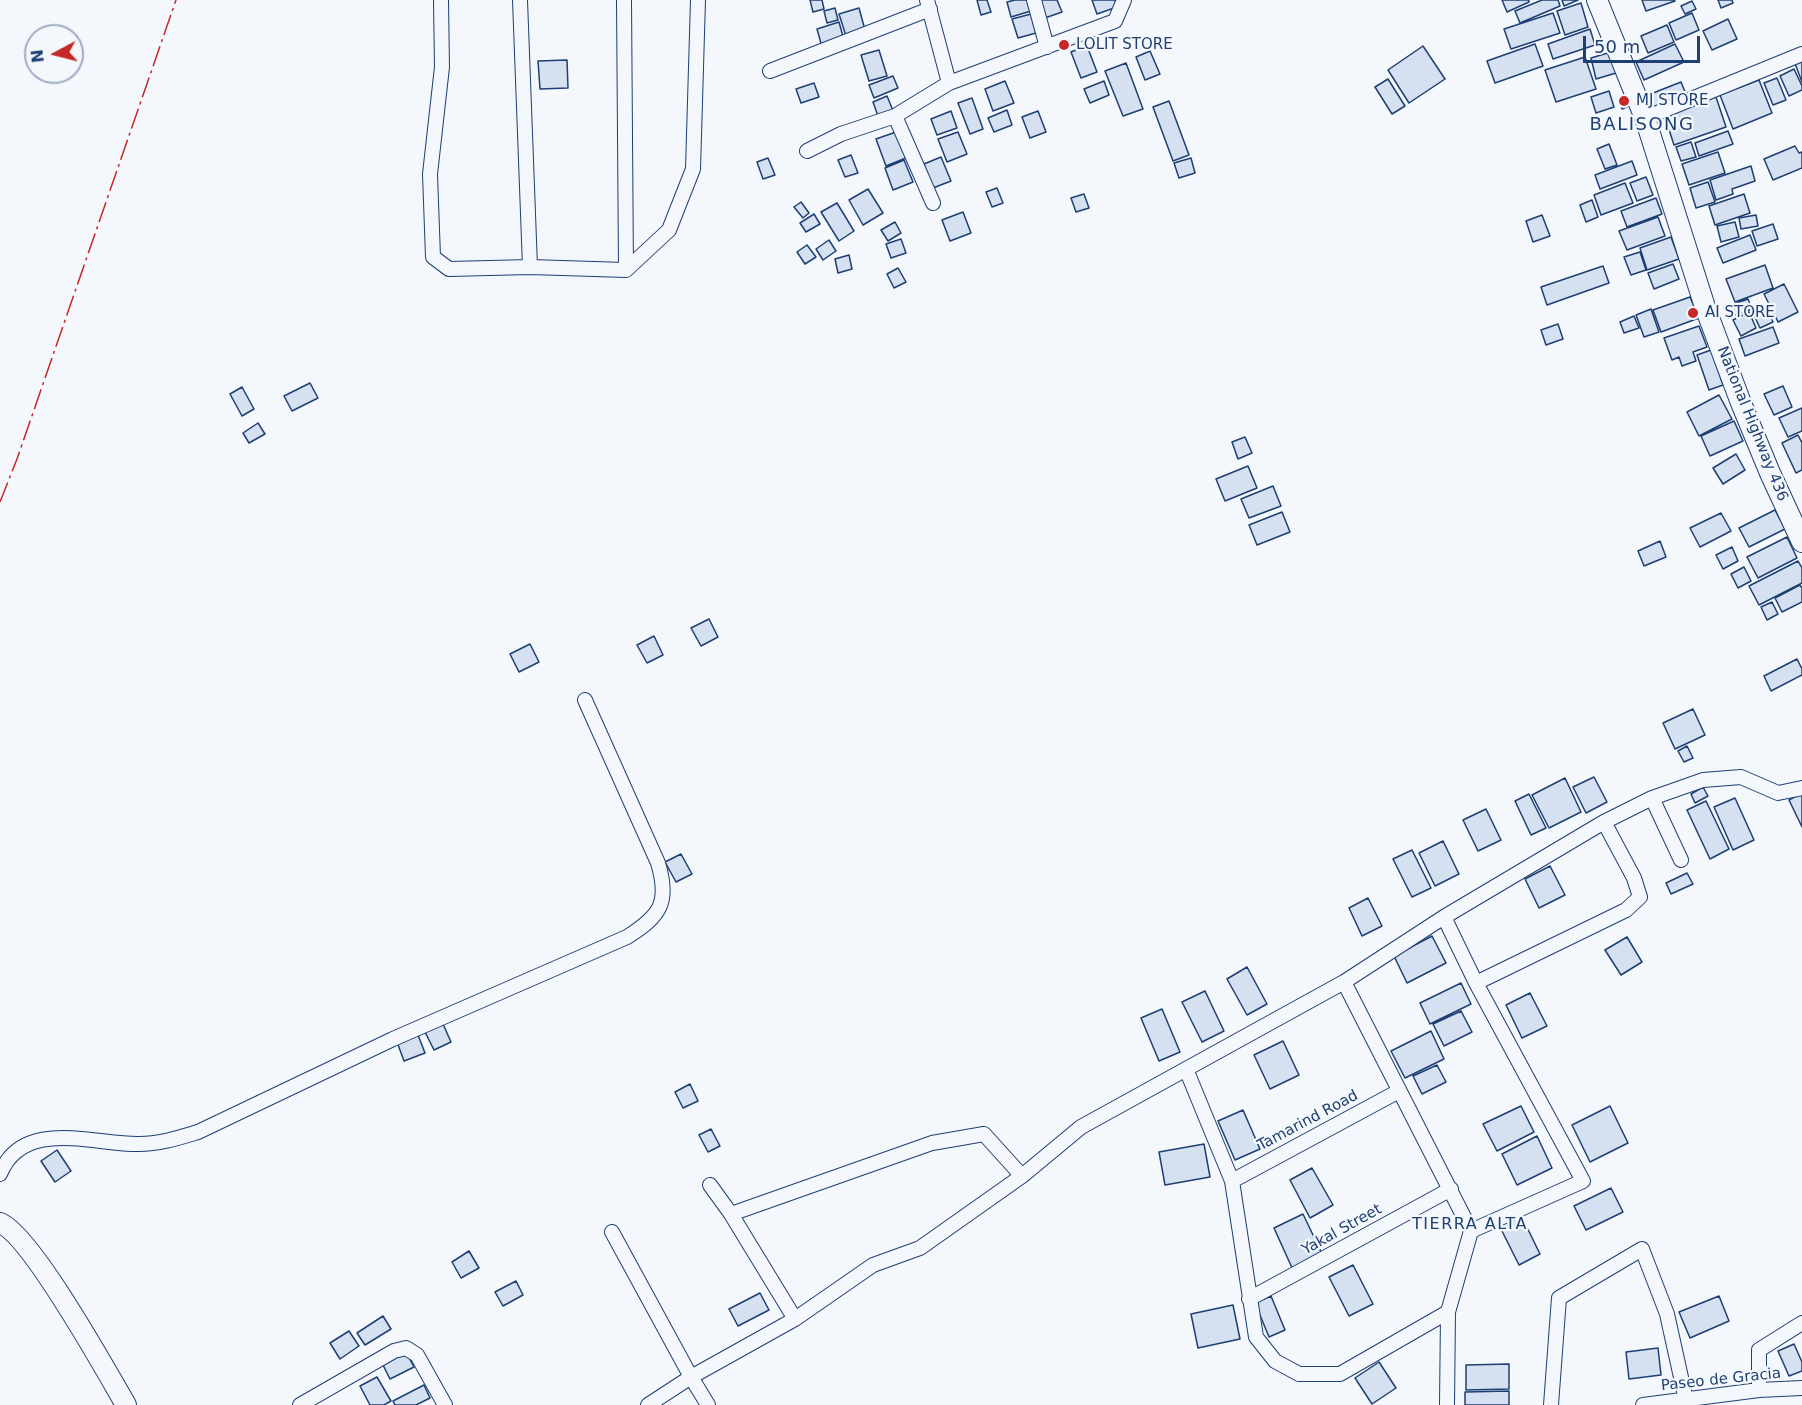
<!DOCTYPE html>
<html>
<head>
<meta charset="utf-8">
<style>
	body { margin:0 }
	#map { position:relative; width:1802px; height:1405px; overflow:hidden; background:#f4f7fb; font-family:"DejaVu Sans",sans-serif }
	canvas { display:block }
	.north { position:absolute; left:24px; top:24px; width:60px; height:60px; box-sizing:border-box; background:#f4f7fb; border:2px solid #9eadc5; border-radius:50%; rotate:263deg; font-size:16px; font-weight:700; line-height:24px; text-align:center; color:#1d3f73 }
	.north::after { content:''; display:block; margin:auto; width:21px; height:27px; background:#c62828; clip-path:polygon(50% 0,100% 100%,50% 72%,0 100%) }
	.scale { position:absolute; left:1583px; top:36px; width:117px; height:27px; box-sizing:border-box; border:3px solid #1d3f73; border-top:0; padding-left:8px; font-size:18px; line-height:21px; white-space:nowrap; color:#1d3f73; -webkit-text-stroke:4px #f4f7fb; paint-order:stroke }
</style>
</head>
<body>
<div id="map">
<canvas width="1802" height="1405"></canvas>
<div class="north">N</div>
<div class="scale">50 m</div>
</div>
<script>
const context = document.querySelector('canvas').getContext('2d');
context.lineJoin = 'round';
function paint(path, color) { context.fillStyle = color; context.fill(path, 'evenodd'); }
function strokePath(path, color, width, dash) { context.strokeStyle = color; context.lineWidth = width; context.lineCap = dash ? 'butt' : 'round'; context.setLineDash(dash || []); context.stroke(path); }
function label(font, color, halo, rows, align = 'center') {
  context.font = font + ' "DejaVu Sans",sans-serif'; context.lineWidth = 4.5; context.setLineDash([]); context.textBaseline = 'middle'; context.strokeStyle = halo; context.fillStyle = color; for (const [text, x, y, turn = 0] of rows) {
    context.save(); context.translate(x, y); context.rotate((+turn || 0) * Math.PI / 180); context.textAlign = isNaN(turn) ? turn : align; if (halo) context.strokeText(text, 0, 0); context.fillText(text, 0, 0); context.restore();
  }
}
const building = new Path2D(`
	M810,0H822L824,9L813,12Z
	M977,0H987L991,12L981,15Z
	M1015,0H1028L1031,11L1011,17L1007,2Z
	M1039,0H1057L1062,12L1045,18Z
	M1092,0H1115L1117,7L1097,14Z
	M1502,0H1529V2L1507,12Z
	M1542,0H1558L1560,6L1520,23L1515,11Z
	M1562,0H1578L1564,6Z
	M1642,0H1674L1675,1L1646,11Z
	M1718,0H1732L1733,3L1721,8Z
	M1692,1L1696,9L1685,14L1681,6Z
	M1581,3L1588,27L1565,35L1557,11Z
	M835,8L838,20L827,23L824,11Z
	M859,8L865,30L846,36L839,14Z
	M1553,13L1560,33L1511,49L1504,29Z
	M1692,13L1699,30L1676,40L1669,23Z
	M1031,14L1036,33L1018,38L1012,19Z
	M1728,19L1737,39L1712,50L1703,31Z
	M839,22L844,40L822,47L817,29Z
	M1667,25L1674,42L1648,53L1641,36Z
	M1590,29L1595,45L1553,59L1548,44Z
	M1535,44L1543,66L1495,83L1487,61Z
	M1675,44L1684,62L1644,80L1636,62Z
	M1087,46L1097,72L1081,78L1071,52Z
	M1423,46L1445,79L1409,103L1388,70Z
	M879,50L887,76L869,81L861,55Z
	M1150,51L1160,74L1145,80L1136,57Z
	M1611,52L1616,73L1596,79L1591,58Z
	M1585,57L1596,89L1556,102L1545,70Z
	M1802,58V82L1794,61Z
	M567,60L568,88L540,89L538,61Z
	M1126,63L1143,109L1123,116L1105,71Z
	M1794,69L1802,86V90L1789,96L1780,76Z
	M893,76L898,88L874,98L869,85Z
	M1777,78L1786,100L1773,105L1764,83Z
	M1388,79L1405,106L1392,114L1375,87Z
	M1759,80L1772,113L1733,129L1720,95Z
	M1005,81L1014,103L993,111L985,89Z
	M1104,81L1109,95L1090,103L1084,89Z
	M1681,82L1688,99L1655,113L1648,95Z
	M814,83L819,97L801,103L796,89Z
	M1609,91L1614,107L1596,113L1591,97Z
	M1628,94L1633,104L1622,109L1620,98Z
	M887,96L894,113L879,119L873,102Z
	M1716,97L1726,127L1674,145L1664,114Z
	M972,98L983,129L970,134L958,103Z
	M1169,101L1189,155L1173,161L1153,107Z
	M1007,110L1012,125L994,132L988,118Z
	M951,111L957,128L937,135L931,119Z
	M1038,111L1046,132L1030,138L1022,117Z
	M1728,131L1733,144L1699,156L1695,143Z
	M896,132L906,158L886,166L876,139Z
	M958,132L967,154L947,162L938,139Z
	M1691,142L1696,157L1681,161L1676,147Z
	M1609,144L1617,165L1605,169L1597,149Z
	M1795,146L1799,153L1802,152V168L1773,180L1764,159Z
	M1718,152L1725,173L1689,185L1682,164Z
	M851,155L858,173L845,177L838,160Z
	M941,157L951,181L933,188L924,164Z
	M768,158L775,175L763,179L757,162Z
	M1191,158L1195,173L1179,178L1174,163Z
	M904,160L913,182L893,190L885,168Z
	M1632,161L1637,175L1600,189L1595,175Z
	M1751,166L1755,181L1732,189L1733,194L1716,200L1710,180Z
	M1646,177L1653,195L1637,201L1630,183Z
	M1708,182L1715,202L1696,208L1690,188Z
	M1625,183L1633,203L1601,215L1594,195Z
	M997,188L1003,203L992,207L986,192Z
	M868,189L883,213L863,225L849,200Z
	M1084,194L1089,208L1076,212L1071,198Z
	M1744,194L1750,213L1715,225L1709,206Z
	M1656,198L1662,214L1627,227L1621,211Z
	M1592,200L1598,217L1586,222L1580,205Z
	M801,202L809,213L803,218L794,207Z
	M837,203L854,231L839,241L821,212Z
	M963,212L971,233L950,241L942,220Z
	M814,214L820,224L806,232L800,223Z
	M1542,215L1550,236L1533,242L1526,221Z
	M1756,215L1758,226L1741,229L1739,218Z
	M1658,217L1665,236L1627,250L1619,231Z
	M895,222L901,233L888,241L881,230Z
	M1735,222L1739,237L1721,242L1717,226Z
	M1773,224L1778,239L1757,246L1752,231Z
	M1750,235L1756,250L1723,263L1717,248Z
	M1671,237L1679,259L1647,270L1640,248Z
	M901,239L906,253L891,258L886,244Z
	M829,240L836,251L823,260L816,249Z
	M807,245L816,257L805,264L797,252Z
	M1640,252L1646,270L1631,275L1624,257Z
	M849,255L852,269L838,273L835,259Z
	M1673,264L1679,279L1654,289L1648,273Z
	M1765,265L1773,288L1735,302L1726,279Z
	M1603,266L1609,283L1547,305L1541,287Z
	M898,268L906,282L894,288L887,274Z
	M1784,284L1798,312L1778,322L1764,294Z
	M1690,297L1699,318L1661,332L1653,310Z
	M1748,299L1752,309L1735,315L1731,305Z
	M1766,307L1773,322L1760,328L1753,313Z
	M1651,309L1659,332L1644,337L1636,315Z
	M1749,312L1756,328L1741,336L1733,320Z
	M1634,316L1639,328L1624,333L1620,322Z
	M1558,324L1563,339L1546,345L1541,330Z
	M1699,326L1707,347L1693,352L1696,361L1682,366L1679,357L1672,360L1664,338Z
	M1773,327L1779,343L1745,356L1739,339Z
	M1711,350L1723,385L1709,390L1697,355Z
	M310,383L318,398L292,411L284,396Z
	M1783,386L1792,407L1774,415L1764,394Z
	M242,387L254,409L242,416L230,394Z
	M1719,395L1732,419L1699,436L1687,412Z
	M1802,408V431L1788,437L1779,418Z
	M1734,421L1743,441L1710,456L1701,436Z
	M258,423L265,434L249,443L243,433Z
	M1798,435L1802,443V470L1796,473L1782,443Z
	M1245,437L1252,453L1238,459L1232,442Z
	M1736,454L1745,470L1723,484L1713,468Z
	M1248,466L1257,488L1225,501L1216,479Z
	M1273,486L1281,506L1249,518L1241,499Z
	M1775,510L1785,529L1749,547L1739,528Z
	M1282,512L1290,532L1257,545L1249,525Z
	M1721,513L1731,531L1700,547L1690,528Z
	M1787,537L1797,558L1758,578L1747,557Z
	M1660,541L1666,557L1644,566L1638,551Z
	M1732,547L1738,561L1723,569L1716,555Z
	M1798,561L1802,568V583L1759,605L1749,586Z
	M1744,567L1751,581L1738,588L1731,574Z
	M1800,585L1802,588V602L1782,612L1775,598Z
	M1772,602L1778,614L1767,620L1761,607Z
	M709,619L718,637L701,646L691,628Z
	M654,636L663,655L647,663L637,645Z
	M530,644L539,662L519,672L510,654Z
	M1797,659L1802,669V675L1771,691L1764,676Z
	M1693,709L1705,735L1675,749L1663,723Z
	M1687,746L1693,758L1684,762L1678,751Z
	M1594,777L1607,802L1586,813L1573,787Z
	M1565,778L1581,812L1549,828L1532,795Z
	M1703,787L1708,796L1695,803L1691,794Z
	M1802,793V827L1789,800Z
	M1529,794L1546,828L1531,835L1515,801Z
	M1735,798L1754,840L1733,850L1714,807Z
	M1706,801L1729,849L1710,859L1687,810Z
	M1486,809L1501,840L1478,851L1463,820Z
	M1443,841L1459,874L1435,886L1419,853Z
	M1412,850L1431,888L1412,897L1393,859Z
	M681,854L692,874L676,882L665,862Z
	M1550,866L1565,895L1539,908L1525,879Z
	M1687,873L1693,884L1671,894L1666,883Z
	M1368,898L1382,926L1362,936L1349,908Z
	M1432,936L1446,963L1407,983L1394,956Z
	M1627,937L1642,962L1621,975L1605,950Z
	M1247,967L1267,1004L1247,1015L1227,979Z
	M1461,983L1471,1004L1430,1024L1420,1003Z
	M1205,991L1224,1031L1202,1042L1182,1002Z
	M1530,993L1547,1026L1522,1038L1506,1005Z
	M1162,1009L1180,1052L1159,1061L1141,1018Z
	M1461,1011L1472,1032L1444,1046L1433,1024Z
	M443,1024L451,1042L434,1050L425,1032Z
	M1431,1031L1444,1059L1405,1078L1391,1051Z
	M418,1035L425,1053L404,1061L397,1042Z
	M1283,1041L1299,1075L1270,1089L1254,1055Z
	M1437,1065L1446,1082L1422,1094L1413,1076Z
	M690,1084L698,1101L683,1108L675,1092Z
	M1521,1106L1534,1132L1497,1151L1483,1124Z
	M1610,1106L1628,1143L1590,1162L1572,1125Z
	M1243,1110L1260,1149L1235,1160L1218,1121Z
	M711,1129L720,1146L708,1152L699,1135Z
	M1537,1136L1552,1168L1517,1185L1502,1154Z
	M1204,1144L1210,1177L1165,1185L1159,1152Z
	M57,1150L71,1171L55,1182L41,1161Z
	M1312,1168L1333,1205L1310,1218L1290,1180Z
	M1611,1188L1623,1212L1586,1230L1574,1206Z
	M1303,1214L1323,1256L1293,1270L1274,1228Z
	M1521,1215L1540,1254L1519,1265L1499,1225Z
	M469,1251L479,1268L461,1278L452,1262Z
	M1353,1265L1373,1304L1349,1316L1329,1277Z
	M516,1281L523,1295L503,1306L495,1292Z
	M760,1293L769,1310L738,1326L729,1309Z
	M1271,1296L1285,1330L1269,1337L1255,1303Z
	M1719,1296L1729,1321L1690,1338L1679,1312Z
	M1233,1305L1240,1339L1198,1348L1191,1314Z
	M383,1316L391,1329L365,1345L357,1333Z
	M349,1331L359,1346L340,1359L330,1343Z
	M1794,1344L1802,1362V1371L1789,1376L1778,1351Z
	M1658,1348L1661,1375L1629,1379L1626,1352Z
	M406,1352L414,1367L390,1379L383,1365Z
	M1379,1362L1396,1388L1372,1404L1355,1378Z
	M1509,1364V1389L1466,1390V1365Z
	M377,1377L391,1401L384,1405H370L360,1386Z
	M424,1385L430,1398L416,1405H395L393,1401Z
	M1509,1391V1405H1465V1392Z`);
const street = new Path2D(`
	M441,0L442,67L430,174L433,257L449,269L530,267L626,270L669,230L693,169L698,0
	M520,0L530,267
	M624,0L626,270
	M927,0L949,83
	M1034,0L1047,47
	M770,71L930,9
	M1645,118L1802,54
	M807,151L841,134L895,116
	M933,203L895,116L949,83L1115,21L1124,0
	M1652,798L1681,860
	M1444,917L1476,983L1583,1181L1471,1231
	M1344,982L1471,1231L1448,1312L1447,1405
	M1476,983L1626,910L1640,897L1634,878L1604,822
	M1186,1069L1232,1181L1256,1337L1275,1361L1299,1374H1340L1448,1312
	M0,1174C23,1117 95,1145 139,1144C160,1144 178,1138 198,1132L393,1039L627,937C660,916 670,903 658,863L585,700
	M1232,1181L1399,1091
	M710,1185L731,1214L795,1319
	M731,1214L932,1143L984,1134L1022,1176
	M612,1232L691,1377L708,1405
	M1249,1299L1451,1189
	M1759,1390V1350L1802,1323
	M300,1405L394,1351L406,1348L417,1355L445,1405
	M648,1405L691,1377L795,1319L873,1265L920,1248L1022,1176L1081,1127L1344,982L1444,917L1604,822L1652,798L1703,780L1741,777L1778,793L1802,788
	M1551,1405L1559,1298L1642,1249L1667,1314L1686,1400
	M1643,1405L1759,1390L1802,1388`);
const secondary = new Path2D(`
	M1597,0L1645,118L1705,307L1741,403L1770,473L1802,542
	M0,1223C30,1234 107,1372 126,1405`);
const power = new Path2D(`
	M0,502L17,459L176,0`);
const markers = [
	[1064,45,6,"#c62828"],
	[1624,101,6,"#c62828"],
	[1693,313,6,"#c62828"]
];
const poiNames = [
	["LOLIT STORE",1076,45],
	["MJ STORE",1636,101],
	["AI STORE",1705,313]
];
const streetNames = [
	["National Highway 436",1752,424,68],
	["Tamarind Road",1308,1121,-28],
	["Yakal Street",1342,1230,-29],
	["Paseo de Gracia",1721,1380,-6]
];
const neighbourhoodNames = [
	["TIERRA ALTA",1470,1225]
];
const quarterNames = [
	["BALISONG",1642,125]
];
paint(building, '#d5e0f0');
strokePath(building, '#1d3f73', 1.5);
strokePath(street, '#1d3f73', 16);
strokePath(secondary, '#1d3f73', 22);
strokePath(street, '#f4f7fb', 14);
strokePath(secondary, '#f4f7fb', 20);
strokePath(power, '#c62828', 1.5, [21, 4.5, 3, 4.5]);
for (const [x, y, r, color] of markers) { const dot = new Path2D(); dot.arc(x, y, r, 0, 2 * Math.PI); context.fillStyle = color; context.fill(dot); strokePath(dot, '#f4f7fb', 2); }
label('15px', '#1d3f73', '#f4f7fb', poiNames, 'left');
label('15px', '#1d3f73', '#f4f7fb', streetNames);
context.letterSpacing = '1.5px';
label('16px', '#1d3f73', '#f4f7fb', neighbourhoodNames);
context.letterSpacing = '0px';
context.letterSpacing = '1.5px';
label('18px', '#1d3f73', '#f4f7fb', quarterNames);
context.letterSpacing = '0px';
</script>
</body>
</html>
